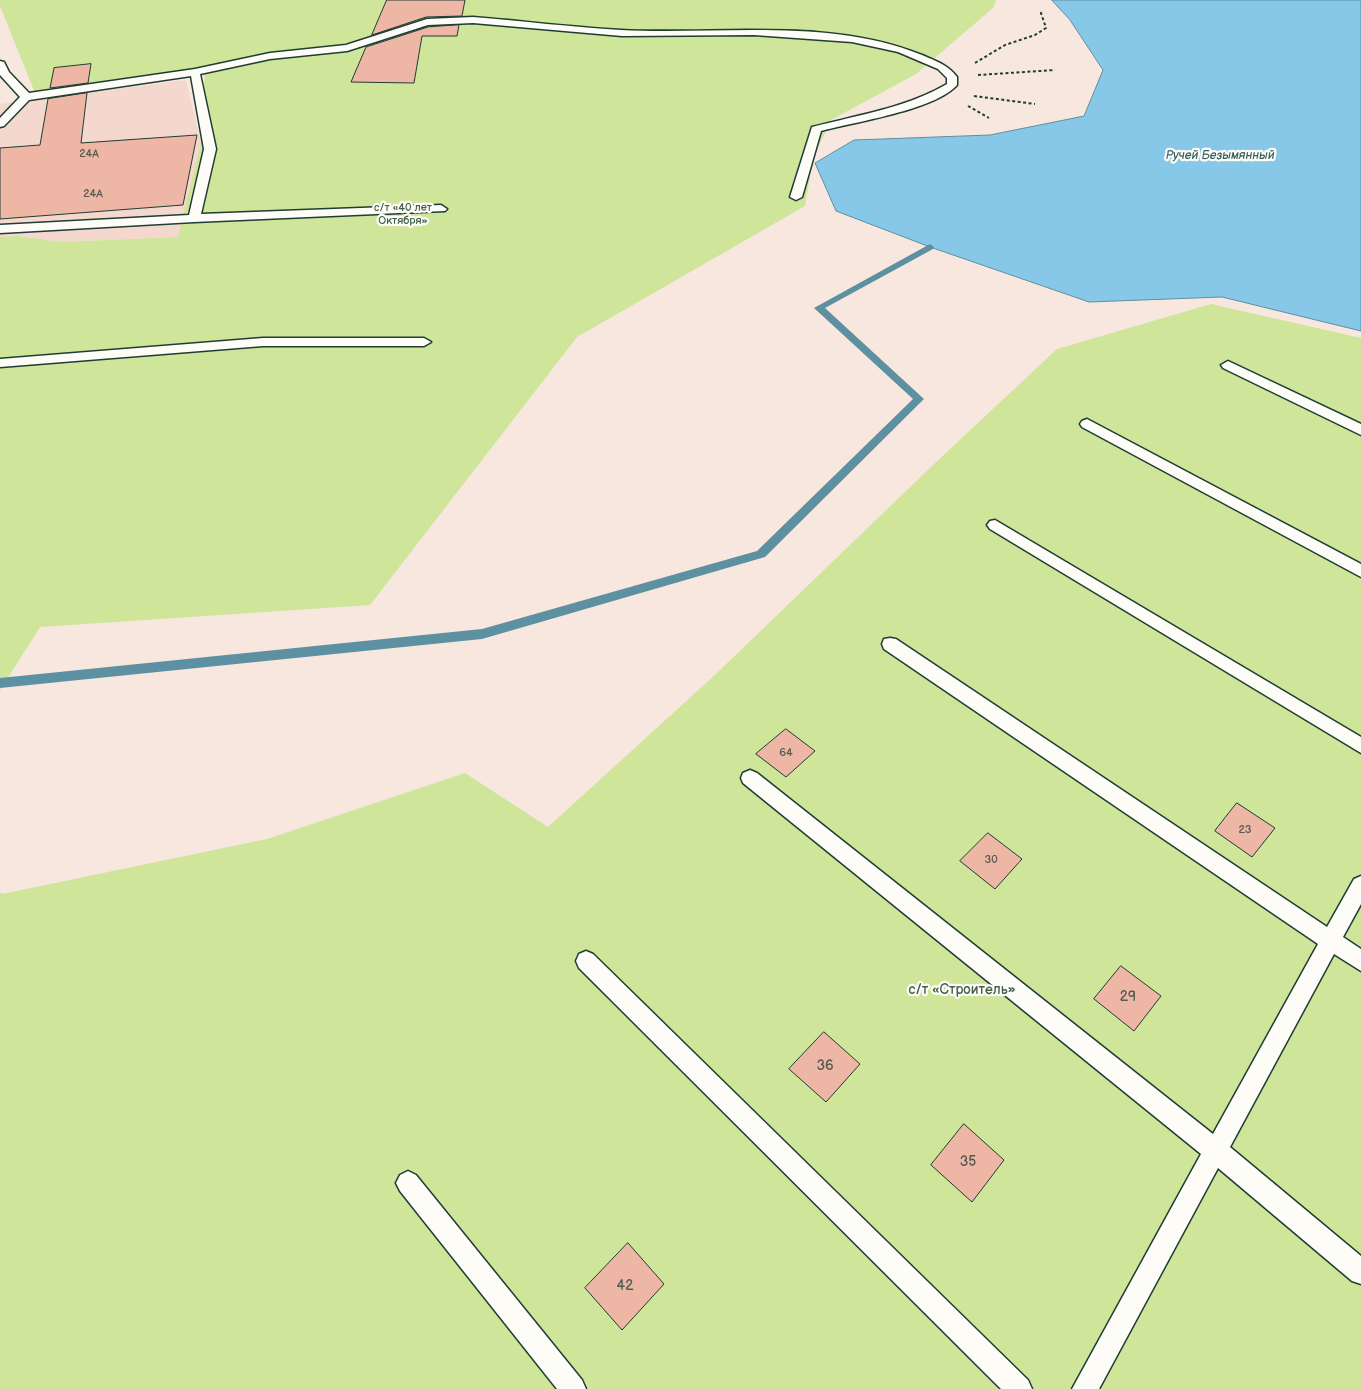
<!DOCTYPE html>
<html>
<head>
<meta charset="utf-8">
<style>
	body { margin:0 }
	canvas { display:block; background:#f8e7de }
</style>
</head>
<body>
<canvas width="1361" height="1389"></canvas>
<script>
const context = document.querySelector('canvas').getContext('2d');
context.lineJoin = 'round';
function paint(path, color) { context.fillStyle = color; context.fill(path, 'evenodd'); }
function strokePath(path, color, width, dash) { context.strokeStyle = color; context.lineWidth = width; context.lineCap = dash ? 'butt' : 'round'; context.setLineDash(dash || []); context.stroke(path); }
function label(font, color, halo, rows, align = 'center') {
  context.font = font + ' "Balsamiq Sans",sans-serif'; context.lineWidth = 4.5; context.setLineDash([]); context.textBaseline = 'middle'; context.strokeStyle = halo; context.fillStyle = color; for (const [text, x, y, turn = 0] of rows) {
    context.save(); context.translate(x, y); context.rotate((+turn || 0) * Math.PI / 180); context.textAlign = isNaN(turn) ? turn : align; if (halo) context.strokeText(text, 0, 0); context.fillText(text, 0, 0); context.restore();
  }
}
const built = new Path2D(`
	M186,80L201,142L179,237L61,242L19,236L0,237V104Z`);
const green = new Path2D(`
	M0,0H996L993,8L916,74L831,120L813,159L805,206L577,337L370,605L40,627L0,690V237L19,236L61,242L178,237L201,142L205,69L35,93L0,6Z
	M1211,304L1361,338V1389H0V892L2,894L267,839L465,773L548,827L717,673L933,465L1057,349Z`);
const water = new Path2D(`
	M1052,0H1361V331L1222,297L1089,302L930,247L836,211L815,163L854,140L990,135L1084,116L1103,70L1070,20Z`);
const stream = new Path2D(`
	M930,244L934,247L933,249L825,308L924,399L765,557L482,639L0,688V678L482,629L757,551L913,399L814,308Z`);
const building = new Path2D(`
	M387,0H465L462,16L426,17L372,35Z
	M459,25L457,36H422L414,83L351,82L366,47L428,27Z
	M91,64L88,83L50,88L54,68Z
	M87,93L81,143L197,135L183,205L0,219V148L40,145L48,99Z
	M786,729L815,751L786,777L756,754Z
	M1237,803L1275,828L1252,857L1215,831Z
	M988,833L1022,859L995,889L960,861Z
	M1121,966L1161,996L1134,1031L1094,999Z
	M824,1032L860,1064L826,1102L789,1069Z
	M964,1124L1004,1160L972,1202L931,1165Z
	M628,1243L664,1284L622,1330L585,1288Z`);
const path = new Path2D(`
	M975,63L1005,45L1035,35L1046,28L1040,10
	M978,75L1055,70
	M974,96L1035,104
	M968,106L989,118`);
const service = new Path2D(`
	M473,17C522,21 572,27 621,30C719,35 829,17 922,55C936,61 948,65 957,77V85C935,110 854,122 821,131L802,197L796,200L790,197L812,127C858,115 906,108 947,84V78L938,69L898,52L852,42L754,35L622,36L473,23L428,25L347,51L270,59L200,74L216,149L201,214L441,205L447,209L445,211L194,222L0,233V225L189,215L204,149L191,76L29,100L4,126L0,127V118L20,97L0,75V61L4,62L9,72L29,93L195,69L270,53L346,45L427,19Z
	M263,338H424L431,342L424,346H263L0,367V359Z
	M1228,361L1361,424V435L1223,368L1221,365Z
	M1087,419L1361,564V577L1082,427L1080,424L1082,421Z
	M995,520L1361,737V753L990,529L987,525L990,521Z
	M890,638L896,639L1327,927L1354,879L1361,876V904L1343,937L1361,949V971L1334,954L1230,1147L1361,1256V1284L1352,1281L1218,1168L1099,1389H1072L1201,1154L743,783L741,778L743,773L750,770L757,773L1213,1134L1318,944L884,649L882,644L884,639Z
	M586,951L593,954L1028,1380L1032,1389H1001L579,968L576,961L579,954Z
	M408,1171L416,1175L582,1380L586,1389H557L400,1191L396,1183L400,1175Z`);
const numberNames = [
	["24А",89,154],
	["24А",93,194],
	["64",786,753],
	["23",1245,830],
	["30",991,860]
];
const farParknames = [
	["с/т «40 лет",403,208],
	["Октября»",403,221]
];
const farWaternames = [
	["Ручей Безымянный",1220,156]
];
const parkNames = [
	["с/т «Строитель»",962,990]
];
const nearNumbernames = [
	["29",1128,997],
	["36",825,1066],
	["35",968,1162],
	["42",625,1286]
];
paint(built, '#f5d8cd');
paint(green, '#cee59a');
paint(water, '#87c8e8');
strokePath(water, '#5d90a0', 1);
paint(stream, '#5d90a0');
paint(building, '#eeb6a4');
strokePath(building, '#1f3d34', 1);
strokePath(service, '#1f3d34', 3);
strokePath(path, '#1f3d34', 2, [3, 2.5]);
paint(service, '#fdfcf7');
label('11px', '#535b50', null, numberNames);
label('11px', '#425f48', '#fdfcf7', farParknames);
label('italic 12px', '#396061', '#fdfcf7', farWaternames);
label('14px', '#425f48', '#fdfcf7', parkNames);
label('14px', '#535b50', null, nearNumbernames);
</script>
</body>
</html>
